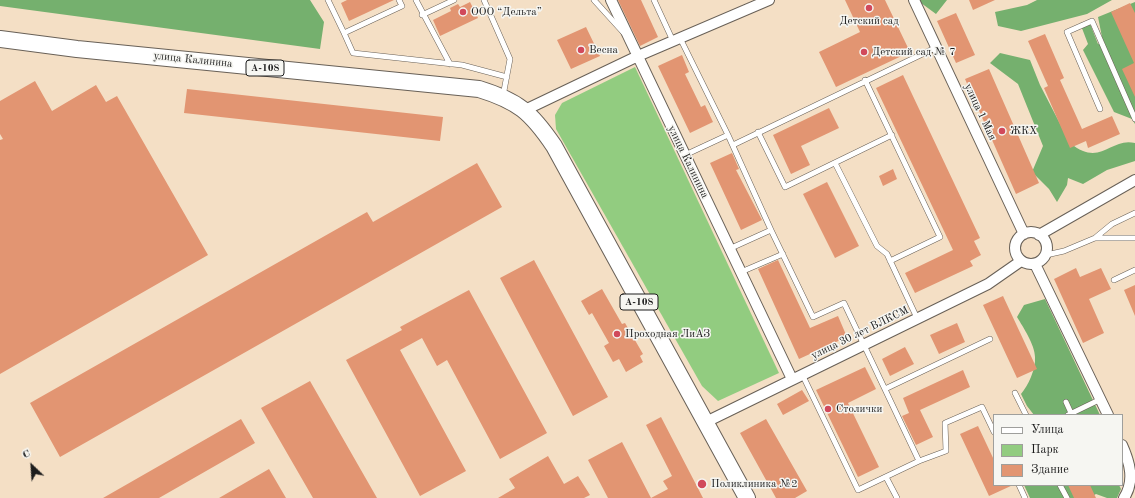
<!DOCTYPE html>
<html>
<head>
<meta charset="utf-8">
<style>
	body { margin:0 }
	#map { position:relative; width:1135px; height:498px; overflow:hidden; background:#f4dfc5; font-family:"Old Standard TT",serif }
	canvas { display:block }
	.legend { position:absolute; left:993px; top:414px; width:130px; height:72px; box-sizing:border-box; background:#f6f6f2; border:1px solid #9f9f9c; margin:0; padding:5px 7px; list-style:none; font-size:12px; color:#1c1c1c }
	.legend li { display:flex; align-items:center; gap:8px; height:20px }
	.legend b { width:20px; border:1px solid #9f9f9c }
	.north { position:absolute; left:12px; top:446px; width:40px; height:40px; -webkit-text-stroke:3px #f6f6f2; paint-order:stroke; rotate:335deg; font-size:11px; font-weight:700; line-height:16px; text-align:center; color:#1c1c1c }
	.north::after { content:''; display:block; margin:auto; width:14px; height:18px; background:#1c1c1c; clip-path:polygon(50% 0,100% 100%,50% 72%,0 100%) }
</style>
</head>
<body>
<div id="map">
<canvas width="1135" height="498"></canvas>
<ul class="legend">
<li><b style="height:5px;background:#fff"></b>Улица</li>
<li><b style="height:11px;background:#92cc80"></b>Парк</li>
<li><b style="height:11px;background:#e29572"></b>Здание</li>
</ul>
<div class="north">С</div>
</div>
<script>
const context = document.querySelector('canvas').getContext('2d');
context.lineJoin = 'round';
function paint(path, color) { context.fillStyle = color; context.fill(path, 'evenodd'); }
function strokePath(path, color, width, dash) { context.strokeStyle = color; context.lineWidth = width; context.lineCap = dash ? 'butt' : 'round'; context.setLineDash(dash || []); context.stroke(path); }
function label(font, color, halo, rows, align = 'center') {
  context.font = font + ' "Old Standard TT",serif'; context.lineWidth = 3; context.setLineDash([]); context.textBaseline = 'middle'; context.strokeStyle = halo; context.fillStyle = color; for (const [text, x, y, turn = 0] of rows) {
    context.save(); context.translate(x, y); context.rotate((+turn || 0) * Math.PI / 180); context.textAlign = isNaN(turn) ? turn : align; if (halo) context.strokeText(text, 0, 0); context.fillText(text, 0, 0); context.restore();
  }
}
const green = new Path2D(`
	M635,67L779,373L718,401L702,386L556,129L555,115L562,103Z`);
const forest = new Path2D(`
	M0,0H310L324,22L320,49L0,6Z
	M917,0H947L936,14Z
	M1037,0H1112L1087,14L1021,31L998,26L995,12L1027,5Z
	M1135,2V124L1132,119L1114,112L1083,50L1088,44L1080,23L1089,21L1098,44L1103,42L1098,17Z
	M1000,53L1030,60L1040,85L1070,143C1101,168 1110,137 1135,143V161L1107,170L1083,184L1068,178L1067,185L1057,202L1049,189L1032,172L1043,146L1018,84L990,63Z
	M1045,299L1100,415H1034L1027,406L1021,394C1028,386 1036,369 1035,357C1035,345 1023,327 1017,317L1024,305Z
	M1024,485H1119L1121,489L1117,498H1107L1096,494L1089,498H1030Z`);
const building = new Path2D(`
	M347,0H394L349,21L341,3Z
	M618,0H641L658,37L640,46Z
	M845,0H885L910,52L836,87L819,52L860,32Z
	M969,0H995L973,10Z
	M470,2L478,18L440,36L433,20L451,11L450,8L458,4L460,7Z
	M1130,3L1135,13V97L1122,69L1134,63L1111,12Z
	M956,13L975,55L956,63L937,21Z
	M586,27L600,56L571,69L557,40Z
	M1045,34L1064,78L1060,80L1082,129L1112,116L1120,134L1088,148L1086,141L1070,148L1044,88L1048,86L1028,41Z
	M682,55L689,72L685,74L701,107L705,105L713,122L690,133L658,66Z
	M989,69L1039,183L1016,194L965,79Z
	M903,75L980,238L974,241L981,255L970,261L973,266L915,293L905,273L953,250L876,88Z
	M35,81L52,111L96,85L106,102L117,96L208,255L0,374V140L3,139L0,134V101Z
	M187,89L443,117L440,141L184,113Z
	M829,108L839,128L801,146L810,165L791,174L773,135Z
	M732,153L739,169L736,170L762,220L741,230L710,163Z
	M477,163L502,207L60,457L30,403L367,212L373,222Z
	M893,169L897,179L883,186L879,176Z
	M827,182L859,246L835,258L803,194Z
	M534,260L608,397L573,416L500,278Z
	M778,260L810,328L838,316L847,337L799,359L758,269Z
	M1076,268L1080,277L1101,268L1111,289L1089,299L1104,333L1083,343L1054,279Z
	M1135,285V316L1124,290Z
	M602,289L622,324L625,323L643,354L640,356L643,362L626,372L619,359L613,362L604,346L609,343L592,313L589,315L581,301Z
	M469,290L547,433L500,459L447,360L437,366L422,338L400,350L466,471L420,496L346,360L402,330L400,327Z
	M1003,296L1037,369L1017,378L983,305Z
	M957,323L965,342L939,354L930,335Z
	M905,347L914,364L890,376L882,359Z
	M865,367L876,389L848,403L879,467L858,477L816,390Z
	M963,370L970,387L920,410L933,437L916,445L902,416L909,413L903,398Z
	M310,381L377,498H313L261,408Z
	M802,390L809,401L783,415L777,404Z
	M661,417L703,498H651L668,489L663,481L672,476L646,425Z
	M241,419L255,443L159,498H103Z
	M766,419L807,491L795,498H776L740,433Z
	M978,426L994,460V485H1013L989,496L960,434Z
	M622,442L651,498H608L588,460Z
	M548,456L564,484L578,476L590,495L584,498H498L515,488L509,479Z
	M269,469L286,498H219Z
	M1068,485H1090L1096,498H1074Z`);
const service = new Path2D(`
	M328,0L344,33L402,6L399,0
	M416,0L450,64
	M484,0L510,59L503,96
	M594,0L623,32
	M654,0L673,41
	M422,15L454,0
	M344,33L353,53L462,65L507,77
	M680,38L728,135
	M865,80L940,237L890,261
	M1100,109L1067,32L1092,21L1135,119
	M758,132L785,187L892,135
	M733,145L937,47
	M685,155L728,135L771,230L729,249
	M835,163L877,246L887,254L917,318
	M771,230L813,317L844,303L919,461L858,490L802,374
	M1095,238L1112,224L1135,213
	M1046,255L1064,251L1095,238H1135
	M741,272L783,254
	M1114,280L1135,270
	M885,389L990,339
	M1015,393L1026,415
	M1066,402L1071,413
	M1068,415L1101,399
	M919,461L946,451L945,423L982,407L994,432
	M886,477L897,498
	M1019,485L1025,498
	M1060,485L1067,498`);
const minor = new Path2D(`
	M611,0L792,379
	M914,0L1024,234
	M525,110L638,56L769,0
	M1015 248a16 16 0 1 1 32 0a16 16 0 1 1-32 0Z
	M1039,235L1135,180
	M1035,264L1108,415
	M706,422L988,284L1021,261
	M1122,445C1130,463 1135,481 1124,498`);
const trunk = new Path2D(`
	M0,39L77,49L479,89C518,101 531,112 554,146L747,498`);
const markers = [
	[869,8,4,"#d1495b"],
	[463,12,4,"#d1495b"],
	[581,50,4,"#d1495b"],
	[864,52,4,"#d1495b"],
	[1002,131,4,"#d1495b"],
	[617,334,4,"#d1495b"],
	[828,409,4,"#d1495b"],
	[702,484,5,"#d1495b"]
];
const shields = [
	[265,68,38],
	[639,302,38]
];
const shieldNames = [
	["А-108",265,68],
	["А-108",639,302]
];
const poiNames = [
	["ООО “Дельта”",471,12],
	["Детский сад",869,21,"center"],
	["Весна",589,50],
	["Детский сад № 7",872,52],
	["ЖКХ",1010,131],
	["Проходная ЛиАЗ",625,334],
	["Столички",836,409],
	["Поликлиника №2",711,484]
];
const streetNames = [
	["улица Калинина",193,60,6],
	["улица 1 Мая",980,112,65],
	["улица Калинина",688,162,64],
	["улица 30 лет ВЛКСМ",860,333,-26]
];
paint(green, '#92cc80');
paint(forest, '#75b06e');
paint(building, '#e29572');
strokePath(service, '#686057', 6);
strokePath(minor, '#686057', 12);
strokePath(trunk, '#686057', 18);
strokePath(service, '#fff', 5);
strokePath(minor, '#fff', 10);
strokePath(trunk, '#fff', 16);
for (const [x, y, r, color] of markers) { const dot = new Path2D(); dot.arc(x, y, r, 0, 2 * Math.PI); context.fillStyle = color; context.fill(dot); strokePath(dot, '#f6f6f2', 1.5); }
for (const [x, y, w] of shields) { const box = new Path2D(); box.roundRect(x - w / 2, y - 8, w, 16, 3); context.fillStyle = '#f6f6f2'; context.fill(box); strokePath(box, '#1c1c1c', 1); }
label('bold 10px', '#1c1c1c', null, shieldNames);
label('11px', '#1c1c1c', '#f6f6f2', poiNames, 'left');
label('11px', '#1c1c1c', '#f6f6f2', streetNames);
</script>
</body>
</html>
